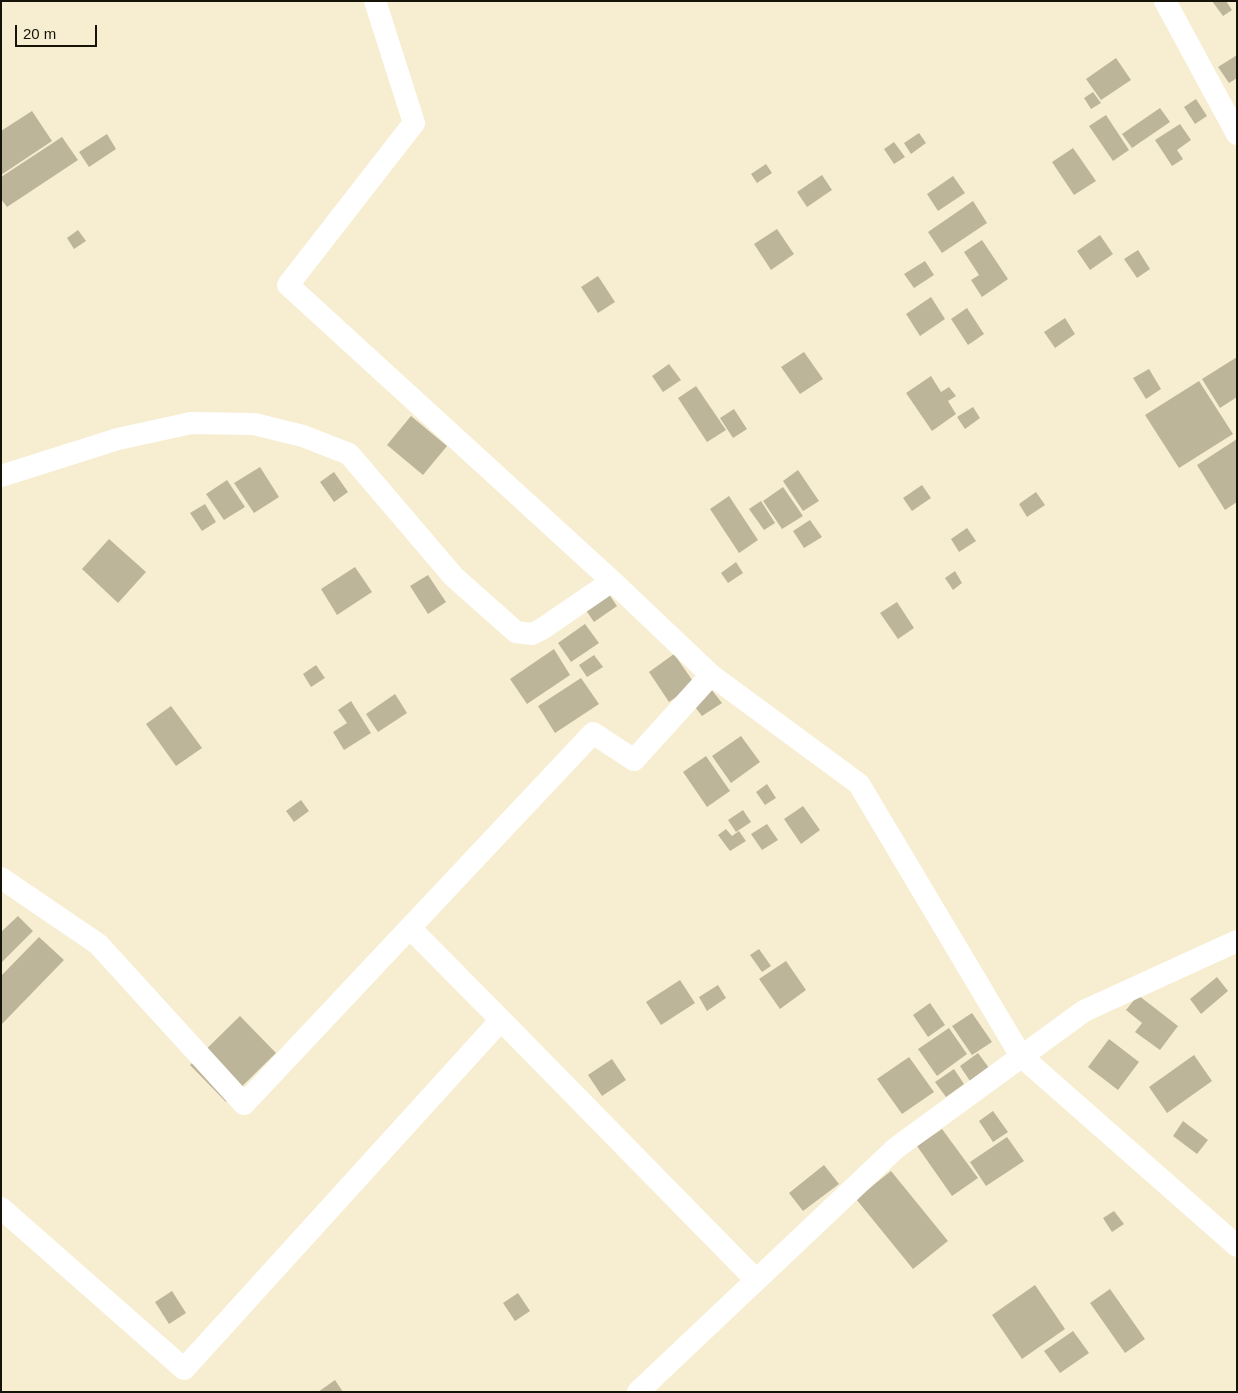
<!DOCTYPE html>
<html>
<head>
<meta charset="utf-8">
<style>
	body { margin:0 }
	#map { position:relative; width:1238px; height:1393px; overflow:hidden; background:#f7eed1; font-family:Arial,sans-serif }
	canvas { display:block }
	.frame { position:absolute; inset:0; border:2px solid #161309; pointer-events:none }
	.scale { position:absolute; left:15px; top:25px; width:82px; height:22px; box-sizing:border-box; border:2px solid #161309; border-top:0; padding-left:6px; font-size:15px; line-height:18px; white-space:nowrap; color:#161309; -webkit-text-stroke:4px #f7eed1; paint-order:stroke }
</style>
</head>
<body>
<div id="map">
<canvas width="1238" height="1393"></canvas>
<div class="frame"></div>
<div class="scale">20 m</div>
</div>
<script>
const context = document.querySelector('canvas').getContext('2d');
context.lineJoin = 'round';
function paint(path, color) { context.fillStyle = color; context.fill(path, 'evenodd'); }
function strokePath(path, color, width, dash) { context.strokeStyle = color; context.lineWidth = width; context.lineCap = dash ? 'butt' : 'round'; context.setLineDash(dash || []); context.stroke(path); }
const building = new Path2D(`
	M1212,1H1226L1232,10L1223,16Z
	M1237,55V78L1229,83L1218,67Z
	M1116,58L1131,80L1101,100L1086,79Z
	M1093,92L1101,103L1091,109L1084,98Z
	M1196,99L1207,116L1195,124L1184,107Z
	M1160,108L1170,122L1132,148L1122,134Z
	M32,111L52,141L1,175V131Z
	M1106,115L1129,150L1113,161L1089,126Z
	M1180,124L1191,140L1177,150L1183,159L1172,166L1155,140Z
	M919,133L926,143L911,154L904,143Z
	M107,134L116,149L89,167L79,152Z
	M62,137L78,160L7,207L1,199V177Z
	M894,142L905,157L894,164L884,149Z
	M1073,148L1096,181L1074,195L1052,162Z
	M766,164L772,173L757,183L751,174Z
	M822,175L832,190L807,207L797,192Z
	M953,176L965,193L938,211L927,194Z
	M973,201L987,223L942,253L928,232Z
	M777,229L794,254L771,270L754,244Z
	M78,230L86,241L74,249L67,238Z
	M1100,235L1113,254L1090,270L1077,251Z
	M982,240L1008,279L982,297L971,280L979,275L964,252Z
	M1138,250L1150,269L1137,278L1124,259Z
	M925,261L934,275L914,288L904,274Z
	M598,276L615,302L598,313L581,287Z
	M931,297L945,319L920,336L906,314Z
	M967,308L984,334L968,345L951,319Z
	M1065,318L1075,334L1055,348L1044,332Z
	M804,352L823,379L800,394L781,367Z
	M1237,357V397L1220,408L1202,379Z
	M669,364L681,380L663,392L652,376Z
	M1149,369L1161,389L1146,399L1133,378Z
	M931,376L941,392L949,387L956,396L948,401L956,414L932,431L906,393Z
	M1199,381L1233,434L1179,468L1145,415Z
	M696,386L726,430L707,442L678,398Z
	M973,407L980,418L965,429L957,417Z
	M734,409L747,429L733,438L720,418Z
	M411,416L447,446L423,475L387,445Z
	M1237,439V502L1225,510L1197,465Z
	M260,467L279,497L254,513L234,483Z
	M798,470L819,501L803,511L783,481Z
	M334,472L348,492L334,502L320,482Z
	M227,480L245,507L224,520L206,494Z
	M922,485L931,498L912,511L903,498Z
	M783,487L803,516L782,529L763,501Z
	M1036,492L1045,505L1027,517L1019,504Z
	M729,496L758,540L739,553L710,509Z
	M761,501L775,523L764,530L749,509Z
	M205,504L216,522L202,531L190,513Z
	M810,520L822,537L804,548L793,531Z
	M967,528L976,541L959,552L951,539Z
	M109,539L146,572L118,603L82,569Z
	M736,562L743,573L728,583L721,573Z
	M355,567L372,592L337,615L321,589Z
	M955,571L962,583L953,590L945,578Z
	M428,575L446,602L428,614L410,586Z
	M606,590L617,606L594,622L583,606Z
	M897,602L914,628L898,639L880,613Z
	M585,624L599,643L571,662L558,643Z
	M554,649L570,675L527,704L510,679Z
	M674,654L695,684L669,702L649,672Z
	M594,655L603,667L587,677L579,665Z
	M316,665L325,678L311,687L303,674Z
	M581,678L599,704L555,733L538,706Z
	M711,689L722,703L702,716L692,703Z
	M395,694L407,713L378,732L366,714Z
	M351,701L371,733L344,750L333,732L347,723L338,710Z
	M171,706L202,748L176,766L146,724Z
	M741,736L760,762L731,783L712,756Z
	M706,756L730,791L707,807L683,772Z
	M767,784L776,798L765,805L756,792Z
	M301,800L309,811L294,822L286,811Z
	M803,806L820,830L801,844L784,819Z
	M743,810L751,822L736,832L728,820Z
	M767,824L778,840L762,850L751,834Z
	M726,829L732,836L739,831L746,841L730,851L718,835Z
	M18,916L33,931L1,963V932Z
	M39,937L64,960L1,1025V976Z
	M759,949L771,966L762,972L750,955Z
	M786,961L806,990L780,1009L759,979Z
	M1217,977L1228,991L1201,1014L1190,999Z
	M680,980L695,1003L661,1025L646,1002Z
	M718,985L726,998L707,1011L699,997Z
	M1138,995L1178,1026L1160,1050L1135,1032L1142,1023L1126,1010Z
	M930,1003L945,1025L928,1037L913,1015Z
	M972,1013L992,1042L972,1055L952,1026Z
	M240,1016L276,1053L226,1102L190,1065Z
	M949,1028L967,1054L937,1076L918,1049Z
	M1109,1039L1139,1062L1118,1090L1088,1067Z
	M978,1053L989,1068L970,1081L960,1066Z
	M1194,1055L1212,1081L1167,1113L1149,1087Z
	M909,1057L934,1092L902,1114L877,1079Z
	M612,1059L626,1080L602,1096L588,1075Z
	M954,1069L964,1084L946,1097L935,1082Z
	M993,1111L1008,1132L993,1142L979,1121Z
	M1183,1121L1208,1140L1197,1154L1173,1136Z
	M942,1129L978,1178L952,1196L917,1146Z
	M1007,1137L1024,1161L986,1186L970,1162Z
	M824,1165L839,1184L803,1211L789,1193Z
	M891,1171L948,1241L913,1269L856,1199Z
	M1114,1211L1124,1224L1112,1232L1103,1218Z
	M1035,1285L1065,1329L1022,1359L992,1315Z
	M1110,1289L1145,1339L1125,1353L1090,1303Z
	M172,1291L186,1313L169,1324L155,1302Z
	M518,1293L530,1311L515,1321L503,1303Z
	M1073,1331L1089,1353L1060,1373L1044,1351Z
	M335,1380L343,1392H318Z`);
const street = new Path2D(`
	M375,1L414,123L288,285L612,581L711,675
	M1165,1L1237,134
	M1,476L118,439L191,423L254,424L303,436L349,454L454,577L516,632L532,634L542,629L612,581
	M1,878L98,944L244,1104L593,733L634,760L711,675L859,784L1021,1056L1237,1246
	M501,1020L756,1280
	M1,1208L184,1369L501,1020L410,928
	M638,1392L896,1148L1084,1011L1237,941`);
paint(building, '#bdb599');
strokePath(street, '#fff', 22);
</script>
</body>
</html>
